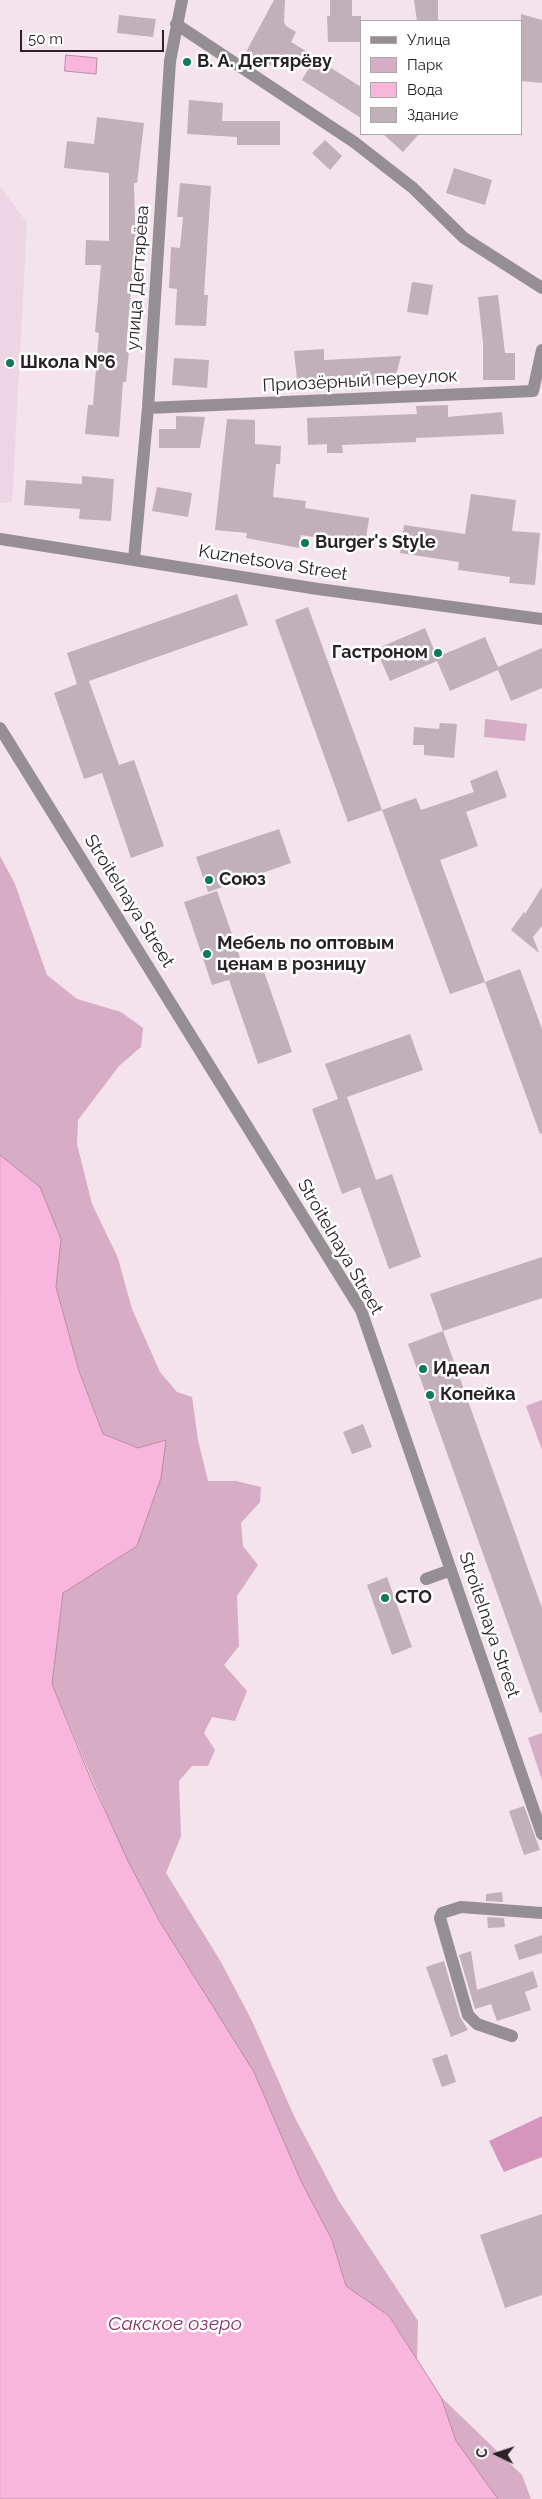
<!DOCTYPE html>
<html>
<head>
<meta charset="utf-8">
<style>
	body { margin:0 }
	#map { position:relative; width:542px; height:2499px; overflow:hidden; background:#f4e2ec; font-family:Raleway,sans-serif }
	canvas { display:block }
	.legend { position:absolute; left:360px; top:20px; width:162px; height:115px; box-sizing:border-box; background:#fff; border:1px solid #a9a7a8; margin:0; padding:6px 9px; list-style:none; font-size:15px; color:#292226 }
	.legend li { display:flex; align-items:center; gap:10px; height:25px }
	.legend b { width:25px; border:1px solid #a9a7a8 }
	.north { position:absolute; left:472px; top:2429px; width:50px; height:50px; -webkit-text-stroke:4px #fff; paint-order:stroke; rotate:274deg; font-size:14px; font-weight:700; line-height:20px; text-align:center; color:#292226 }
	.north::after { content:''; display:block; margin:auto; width:18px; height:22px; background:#292226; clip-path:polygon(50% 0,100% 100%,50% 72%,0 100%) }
	.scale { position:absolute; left:20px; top:30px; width:144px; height:22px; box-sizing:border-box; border:2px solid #292226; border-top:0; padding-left:6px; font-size:15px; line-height:18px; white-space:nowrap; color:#292226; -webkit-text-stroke:4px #fff; paint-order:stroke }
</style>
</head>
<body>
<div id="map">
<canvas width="542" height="2499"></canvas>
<ul class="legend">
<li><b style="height:6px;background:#958e92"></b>Улица</li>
<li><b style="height:14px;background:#d7acc5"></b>Парк</li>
<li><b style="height:14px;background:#f8b6dd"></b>Вода</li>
<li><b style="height:14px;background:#c1b0b9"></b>Здание</li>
</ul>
<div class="north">С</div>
<div class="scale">50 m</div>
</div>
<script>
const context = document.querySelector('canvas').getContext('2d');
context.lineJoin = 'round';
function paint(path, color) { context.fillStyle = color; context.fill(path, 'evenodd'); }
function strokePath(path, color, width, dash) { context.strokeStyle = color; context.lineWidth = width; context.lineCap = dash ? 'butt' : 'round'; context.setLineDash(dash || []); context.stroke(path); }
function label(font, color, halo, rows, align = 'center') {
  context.font = font + ' Raleway,sans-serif'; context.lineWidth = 5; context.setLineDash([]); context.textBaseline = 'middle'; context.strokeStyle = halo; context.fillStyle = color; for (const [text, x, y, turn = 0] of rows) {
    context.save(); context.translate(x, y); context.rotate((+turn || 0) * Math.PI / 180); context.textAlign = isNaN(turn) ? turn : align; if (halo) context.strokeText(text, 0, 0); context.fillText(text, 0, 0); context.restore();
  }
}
const built = new Path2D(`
	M0,186L27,223L12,502L0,503Z`);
const green = new Path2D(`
	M485,719L527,724L525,741L484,737Z
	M0,856L15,884L47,975L77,999L121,1012L143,1028L141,1047L119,1066L78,1120L77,1144L92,1204L118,1258L132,1309L160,1372L177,1392L192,1397L198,1440L208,1481H236L261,1487L260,1502L241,1523L243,1546L258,1565L237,1596L239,1646L224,1665L247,1691L235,1721L212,1717L204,1733L215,1750L208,1766H192L179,1781L181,1836L166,1873L221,1962L252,2021L294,2116L339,2201L418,2321L417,2360L389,2316L346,2286L332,2240L142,1888L67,1873L115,1833L52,1684L63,1593L137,1546L165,1440L138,1448L103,1434L79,1371L56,1287L61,1238L40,1188L0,1155Z
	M542,1400V1450L526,1406Z
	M542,1733V1780L528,1738Z
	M441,2397L522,2475L531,2499H498L456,2441Z`);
const forest = new Path2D(`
	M542,2116V2157L504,2172L489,2141Z`);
const water = new Path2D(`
	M66,55L97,58L96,74L65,71Z
	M0,1155L40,1187L61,1239L56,1287L79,1371L103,1434L138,1448L166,1440L161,1478L137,1546L63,1593L52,1684L92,1782L129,1863L160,1922L254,2072L301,2181L332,2240L346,2286L389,2316L441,2397L456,2441L498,2499H0Z`);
const building = new Path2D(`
	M274,0H285L284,22L286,26L296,32L291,42L319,59H317L328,70V66L361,87V118L302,80L314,59H285L277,61L274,67L246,52Z
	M330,0H352V16H361V42H328L327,16H330Z
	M414,0H438V21H417Z
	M521,14L542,20V83L521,81Z
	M119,15L156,19L153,37L117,33Z
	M189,100L223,103L222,121H280V145H237V137L187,134Z
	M97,117L144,123L137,183H134L136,266H133L126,350L129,351L126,382H123L119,437L85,434L88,405H93L99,333L95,332L101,265H85L86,240L109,241V173L64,168L67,141L94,144Z
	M383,134H419L403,152Z
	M325,140L342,156L330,170L312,153Z
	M454,168L492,180L485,205L446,193Z
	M180,183L211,186L204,295H208L206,326L175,325L177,289L169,288L171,247L180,248L183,217H177Z
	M412,282L433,285L428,315L407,312Z
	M498,295L505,353H515V380H483V343L478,297Z
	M324,349V360L401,356L394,383L347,385V383L307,385L306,380H297L294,351Z
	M174,358L209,360L207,388L172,385Z
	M448,405V417L502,412L504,434L416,438V442L342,445L343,453H327V444L308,445L307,418L417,414L416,406Z
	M176,416L205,417L200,448H159V429H176Z
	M227,419L255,420V444L281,446L280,464H276L273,497L306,501L305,508L369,518L365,545L301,535L299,548L246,538L247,533L215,530Z
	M82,476L114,479L111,521L79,519L80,509L24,505L26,480L82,484Z
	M157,487L192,493L188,517L152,511Z
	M471,494L516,500L512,531L540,533L535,585L509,583L510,577L458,570L459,562L400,553L404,525L465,534Z
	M237,594L248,625L89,681L119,765L134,760L164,846L131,858L102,773L84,779L54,693L77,684L67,653Z
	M308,607L382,810L348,822L275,620Z
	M425,628L437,657L485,637L498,667L542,648V688L511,701L498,670L450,691L437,661L390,681L376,649Z
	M440,723L457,724L454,758L424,755V745H413L414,727L439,729Z
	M497,770L507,797L466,812L478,846L440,860L485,982L450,994L382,810L416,798L421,810L474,792L470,781Z
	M279,829L291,863L208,892L196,857Z
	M542,887V926L533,937L539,953L511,930L524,912L525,914Z
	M217,891L245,972L262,966L292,1052L258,1064L229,980L212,985L184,902Z
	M520,969L542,1029V1133L540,1134L485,982Z
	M410,1034L423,1070L347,1097L376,1180L392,1174L421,1257L389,1269L360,1187L342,1194L312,1109L338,1099L325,1064Z
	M542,1257V1298L443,1331L430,1294Z
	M443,1331L542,1608V1712L540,1713L408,1344Z
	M363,1424L372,1447L352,1454L343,1432Z
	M387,1577L412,1647L392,1655L367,1585Z
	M524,1806L540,1850L524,1855L509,1811Z
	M502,1892L503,1902L486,1901V1894Z
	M487,1917L504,1918L505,1927L488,1928Z
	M542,1935V1953L519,1960L514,1945Z
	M471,1951L477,1990L533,1971L538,1987L525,1992L531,2010L497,2021L491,2004L475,2009L459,1955Z
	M444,1961L460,2017L468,2030L451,2037L426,1967Z
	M447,2054L456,2082L442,2087L432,2059Z
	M542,2214V2295L505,2308L480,2235Z`);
const minor = new Path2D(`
	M176,24L354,142L413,188L464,238L542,288
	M148,408L533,391L542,350
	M0,539L318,589L542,619
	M134,559L148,408L170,61L182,0
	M0,728L361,1310L542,1834
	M426,1579L451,1570
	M512,2036L477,2024L468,2015L440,1918L442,1913L461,1907L542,1913`);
const markers = [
	[187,62,5,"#0d7b57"],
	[10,363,5,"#0d7b57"],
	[305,543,5,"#0d7b57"],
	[438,653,5,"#0d7b57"],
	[209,880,5,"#0d7b57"],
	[207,954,5,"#0d7b57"],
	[423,1369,5,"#0d7b57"],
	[430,1395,5,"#0d7b57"],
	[385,1598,5,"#0d7b57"]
];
const poiNames = [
	["В. А. Дегтярёву",197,62],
	["Школа №6",20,363],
	["Burger's Style",315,543],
	["Гастроном",428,653,"right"],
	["Союз",219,880],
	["Мебель по оптовым",217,944],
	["ценам в розницу",217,965],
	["Идеал",433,1369],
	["Копейка",440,1395],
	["СТО",395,1598]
];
const streetNames = [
	["улица Дегтярёва",138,278,-86],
	["Приозёрный переулок",360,381,-3],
	["Kuznetsova Street",273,563,9],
	["Stroitelnaya Street",129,901,58],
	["Stroitelnaya Street",340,1247,60],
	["Stroitelnaya Street",489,1625,71]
];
const waterNames = [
	["Сакское озеро",175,2324]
];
paint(built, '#eed5e3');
paint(green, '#d7acc5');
paint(forest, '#d695bc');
paint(water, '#f8b6dd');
strokePath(water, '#ba8aa6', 1);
paint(building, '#c1b0b9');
strokePath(minor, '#958e92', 12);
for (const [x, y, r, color] of markers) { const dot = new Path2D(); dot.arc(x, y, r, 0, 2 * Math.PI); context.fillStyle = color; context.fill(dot); strokePath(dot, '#fff', 2); }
label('bold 18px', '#292226', '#fff', poiNames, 'left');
label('18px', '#292226', '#fff', streetNames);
label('italic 19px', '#7f3364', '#fff', waterNames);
</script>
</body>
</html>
